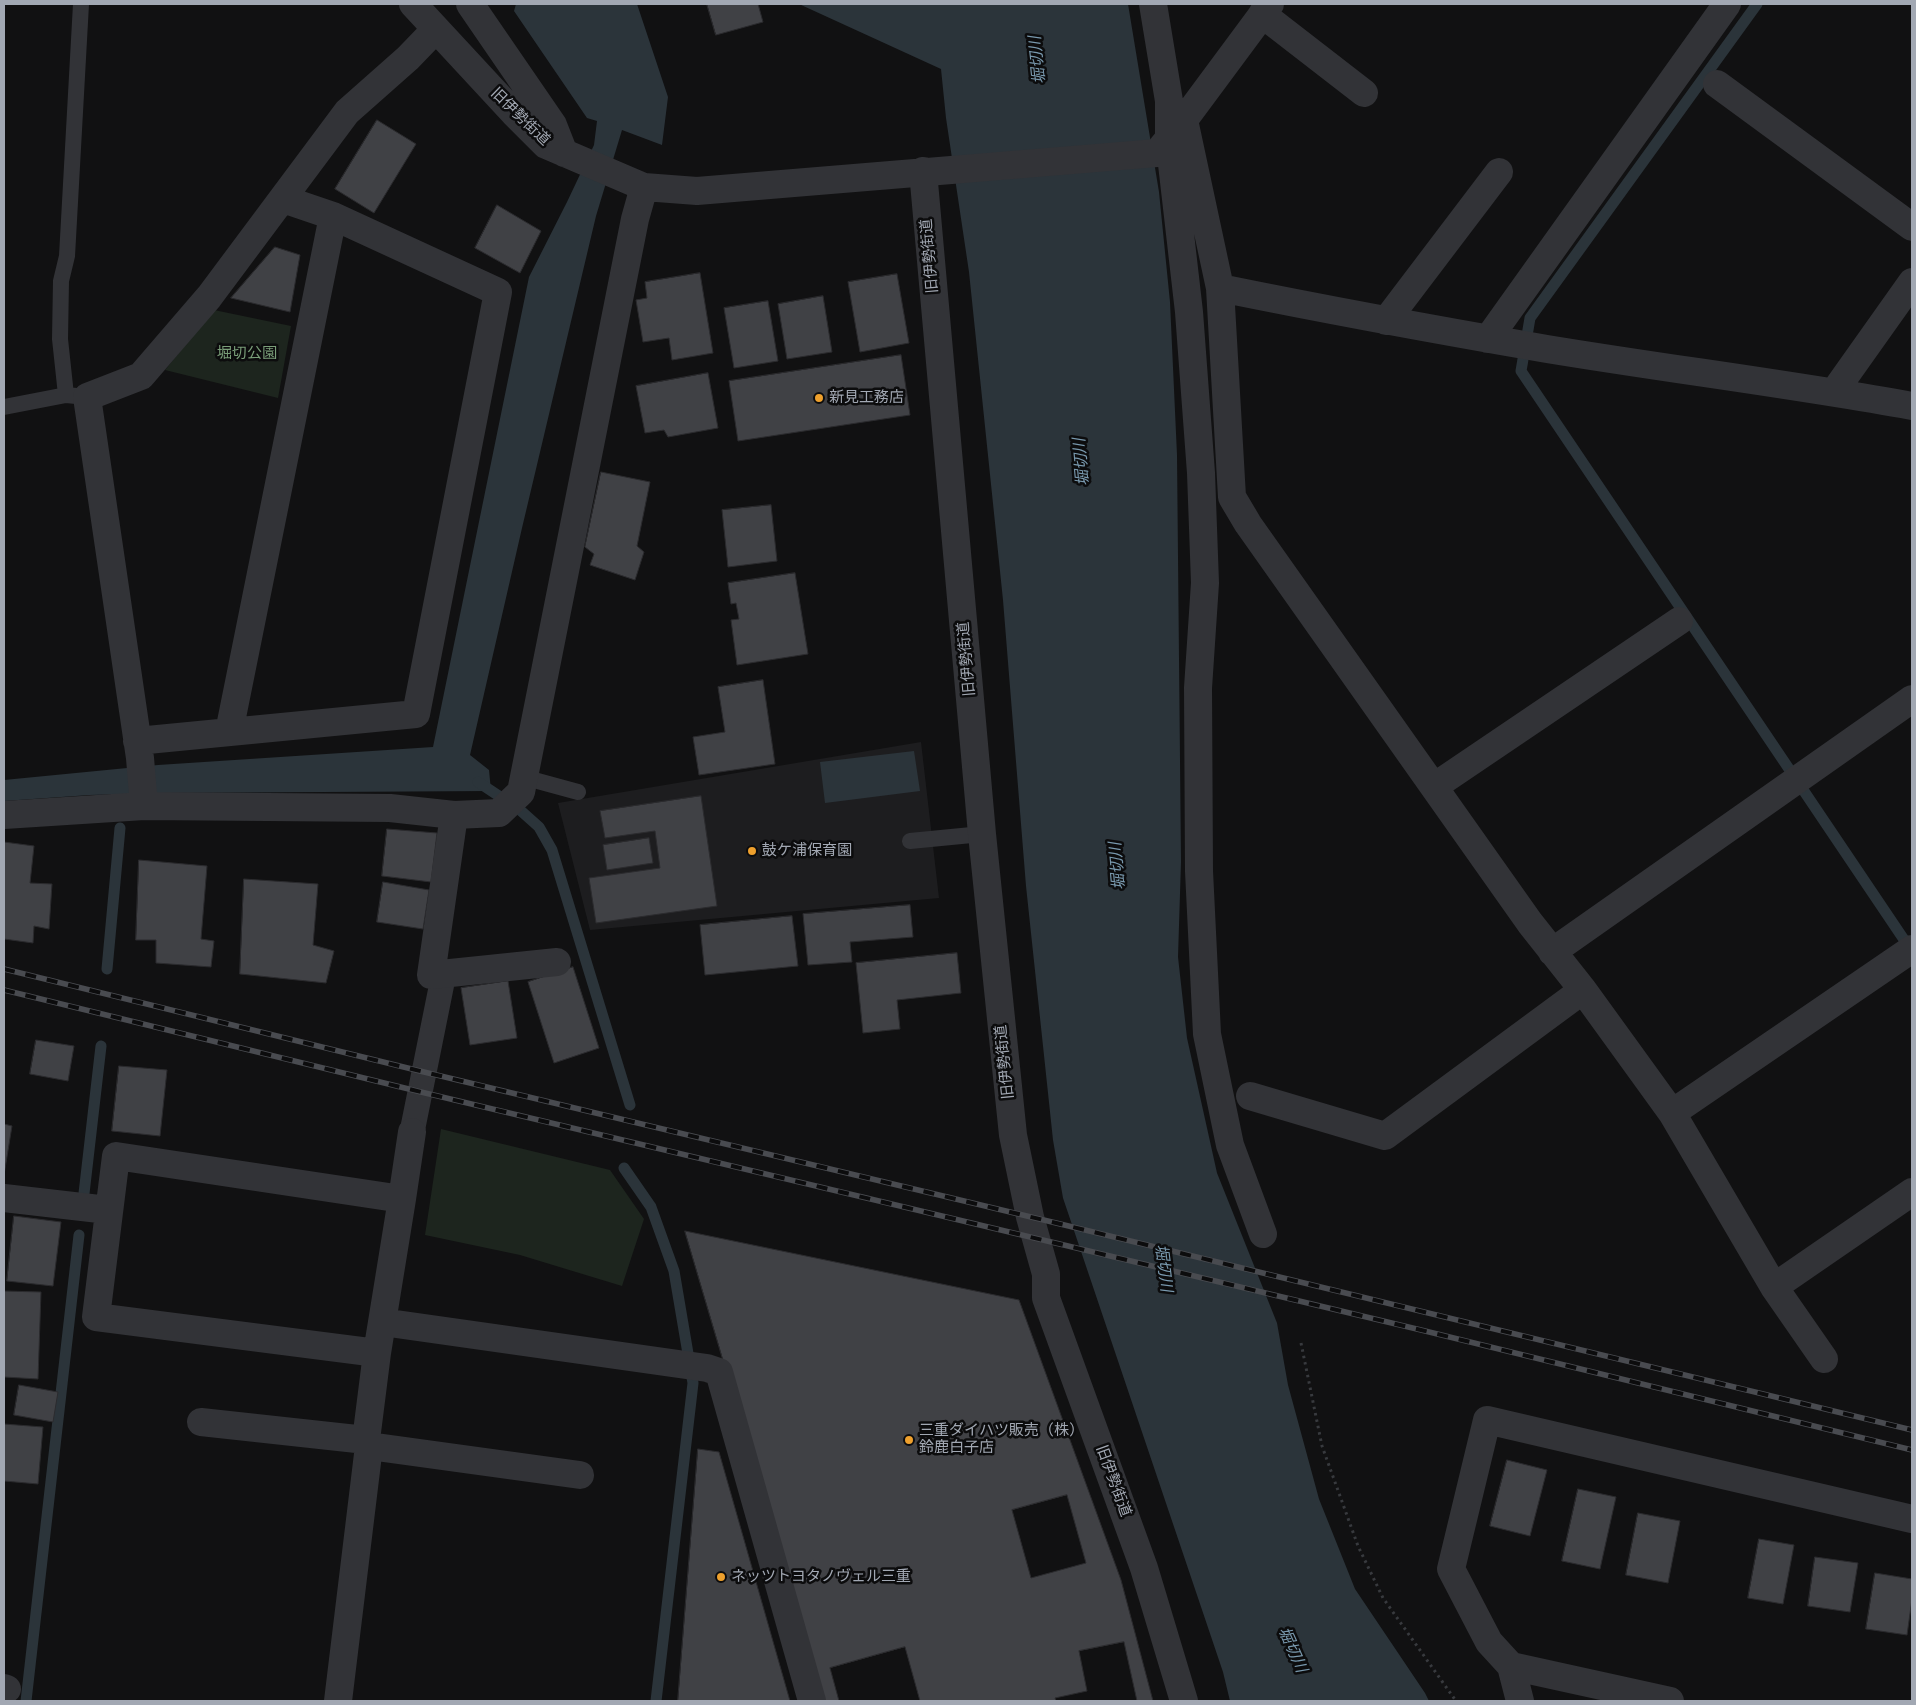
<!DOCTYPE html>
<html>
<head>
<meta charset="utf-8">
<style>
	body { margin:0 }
	#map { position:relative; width:1916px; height:1705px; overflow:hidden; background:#111112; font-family:"Archivo Narrow",sans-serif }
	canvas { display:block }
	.frame { position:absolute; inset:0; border:5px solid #a2a8b3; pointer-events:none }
</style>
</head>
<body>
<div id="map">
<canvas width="1916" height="1705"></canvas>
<div class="frame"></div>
</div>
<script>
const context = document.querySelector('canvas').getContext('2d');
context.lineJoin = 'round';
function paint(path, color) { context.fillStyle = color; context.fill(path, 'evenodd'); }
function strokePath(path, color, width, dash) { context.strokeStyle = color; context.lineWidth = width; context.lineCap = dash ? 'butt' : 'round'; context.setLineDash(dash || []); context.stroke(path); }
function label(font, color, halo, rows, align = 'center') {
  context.font = font + ' "Archivo Narrow","Noto Sans JP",sans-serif'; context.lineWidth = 5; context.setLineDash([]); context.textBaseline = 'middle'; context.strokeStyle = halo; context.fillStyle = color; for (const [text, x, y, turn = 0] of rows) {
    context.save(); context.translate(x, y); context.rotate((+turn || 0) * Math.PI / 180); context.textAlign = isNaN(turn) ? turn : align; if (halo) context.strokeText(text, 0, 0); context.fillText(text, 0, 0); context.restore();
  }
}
const built = new Path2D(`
	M921,742L939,898L590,930L558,803Z`);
const green = new Path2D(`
	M214,310L291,326L278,398L165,370Z
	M441,1129L610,1170L644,1219L622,1286L520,1255L425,1235Z`);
const water = new Path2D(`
	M516,4H637L668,97L662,145L622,130L596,216L522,528L470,755L489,770L491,791L159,793L90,795L4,801V780L158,765L433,747L529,277L567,202L594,145L597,121L587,118L514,11Z
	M799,4H1128L1159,192L1170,302L1177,455L1181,862L1178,957L1187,1038L1217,1173L1277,1323L1288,1385L1319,1499L1355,1589L1425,1693L1429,1701H1230L1223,1672L1063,1198L1053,1140L1026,886L1003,600L969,272L946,118L941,69Z
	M914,751L920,791L825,803L820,762Z`);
const stream = new Path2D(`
	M1757,4L1530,318L1521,371L1911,950
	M478,782L520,810L539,827L552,850L630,1105
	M107,969L120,828
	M624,1168L651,1207L674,1271L693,1383L656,1701
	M83,1202L101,1046
	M26,1701L79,1235`);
const building = new Path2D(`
	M707,4H758L763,22L716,35Z
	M377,120L416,144L374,213L335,189Z
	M497,205L541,231L520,273L475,248Z
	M275,247L300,255L290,312L231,298Z
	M700,273L713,353L672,360L669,338L643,342L636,300L647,298L645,282Z
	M897,274L909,343L860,352L848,282Z
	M823,296L832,352L787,359L778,304Z
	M768,301L778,361L734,368L724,308Z
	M901,355L910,415L738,441L729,381Z
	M708,373L718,428L668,437L664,430L645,433L636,386Z
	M601,472L650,482L637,546L644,552L635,580L590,565L594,554L585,547Z
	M771,505L777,561L728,567L722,510Z
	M795,573L808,654L737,665L731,620L739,619L736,603L731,604L728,583Z
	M763,680L775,764L699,775L693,737L725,732L718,687Z
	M701,796L717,906L596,923L589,878L660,868L655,831L605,838L600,811Z
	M387,829L437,833L431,882L382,876Z
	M649,838L653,863L607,870L603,845Z
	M4,842L34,846L30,883L52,884L49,929L34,926L33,943L4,939Z
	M139,860L207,866L201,939L214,941L211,967L156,963V940H136Z
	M244,879L318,884L313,945L334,951L326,983L240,974Z
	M383,882L429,890L423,929L377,922Z
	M910,905L913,937L850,942L852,962L808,965L803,914Z
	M792,916L798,966L705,975L700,925Z
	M957,953L961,993L897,1000L900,1029L863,1033L856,963Z
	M573,967L599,1048L554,1063L528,982Z
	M508,981L517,1038L470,1045L461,988Z
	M36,1040L74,1046L68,1081L30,1074Z
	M119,1066L167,1070L160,1136L112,1131Z
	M4,1124L12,1126L4,1175Z
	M14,1216L61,1222L53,1286L7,1281Z
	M685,1231L1019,1300L1121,1580L1153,1701H824Z
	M4,1291L41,1292L38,1379L4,1377Z
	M19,1385L58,1392L53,1422L14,1415Z
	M4,1424L43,1427L38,1484L4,1481Z
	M698,1449L719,1452L790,1701H678Z
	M1507,1460L1547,1470L1530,1536L1490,1526Z
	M1578,1489L1616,1497L1600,1569L1562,1561Z
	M1067,1495L1086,1563L1031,1578L1012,1510Z
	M1638,1513L1680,1521L1668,1583L1626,1575Z
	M1759,1539L1794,1545L1783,1604L1748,1598Z
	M1815,1557L1858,1563L1850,1612L1808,1606Z
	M1875,1573L1912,1579V1599L1907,1635L1866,1629Z
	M1124,1642L1137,1701H1056L1055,1698L1087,1691L1079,1651Z
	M905,1647L920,1701H839L830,1668Z`);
const path = new Path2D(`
	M1301,1343L1322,1446L1358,1546L1383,1598L1456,1701`);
const service = new Path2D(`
	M81,4L67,256L61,281L60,339L66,395L87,397
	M4,407L66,395
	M523,777L578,792
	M910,841L982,834`);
const pedestrian = new Path2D(`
	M412,1132L444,973`);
const minor = new Path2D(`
	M413,4L514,113L546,145L644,187L697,191L1157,153L1184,120L1270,4
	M470,4L553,125L564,153
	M1153,4L1169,101V138L1189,312L1201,473L1205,583L1198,688L1199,871L1207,1034L1230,1145L1263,1234
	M1262,14L1364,93
	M1717,84L1912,227
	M1184,120L1220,288L1232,497L1248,524L1530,923L1583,990L1672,1113L1774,1287L1824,1359
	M923,171L982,834L1013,1135L1030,1217L1046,1274V1298L1144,1568L1184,1701
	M1220,288C1328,310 1437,330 1547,349C1668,369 1791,384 1912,406
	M1386,321L1499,172
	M1488,339L1727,4
	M1834,392L1912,282
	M229,732L333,216
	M137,741L416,714L498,292L333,216L283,199
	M1435,786L1679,621
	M144,806L140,758L87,397L141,376L209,297L347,112L408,58L435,30
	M4,815L144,806L390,808L454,815L499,813L521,792L635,219L644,187
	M454,815L431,975L557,962
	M1552,952L1912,699
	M1250,1096L1385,1136L1583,990
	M1672,1113L1912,949
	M4,1198L108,1210
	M402,1199L412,1132
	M1774,1287L1912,1192
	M382,1322L707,1368L719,1372L812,1701
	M201,1422L366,1440
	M369,1446L580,1475
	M1511,1666L1670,1701
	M4,1688L7,1689
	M338,1701L369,1446L366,1440L377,1353L402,1199L116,1156L96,1317L377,1353
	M1520,1701L1511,1666L1489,1642L1451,1569L1487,1420L1912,1519`);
const rail = new Path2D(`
	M4,969L424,1072L1052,1222L1912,1430
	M4,990L421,1092L1421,1330L1912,1450`);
const markers = [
	[819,398,5,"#eea02d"],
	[752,851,5,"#eea02d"],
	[909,1440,5,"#eea02d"],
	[721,1577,5,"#eea02d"]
];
const streetNames = [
	["旧伊勢街道",520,117,44],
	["旧伊勢街道",930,256,-95],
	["旧伊勢街道",967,659,-95],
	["旧伊勢街道",1005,1062,-96],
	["旧伊勢街道",1113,1481,70]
];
const parkNames = [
	["堀切公園",247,354]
];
const poiNames = [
	["新見工務店",829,398],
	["鼓ケ浦保育園",762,851],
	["三重ダイハツ販売（株）",919,1431],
	["鈴鹿白子店",919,1448],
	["ネッツトヨタノヴェル三重",731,1577]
];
const waterNames = [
	["堀切川",1038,60,-96],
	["堀切川",1082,462,-95],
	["堀切川",1118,866,-95],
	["堀切川",1163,1268,83],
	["堀切川",1292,1650,66]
];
paint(built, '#1d1d1f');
paint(green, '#1d251e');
paint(water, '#2b343a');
strokePath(stream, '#2b343a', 11);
paint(building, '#404145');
strokePath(building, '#2b2b2e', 1);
strokePath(path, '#383a3e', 3, [2.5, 4]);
strokePath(service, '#323337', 16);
strokePath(pedestrian, '#323337', 25);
strokePath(minor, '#323337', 28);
strokePath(rail, '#494b50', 5.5);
strokePath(rail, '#0c0c0d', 4, [11]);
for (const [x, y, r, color] of markers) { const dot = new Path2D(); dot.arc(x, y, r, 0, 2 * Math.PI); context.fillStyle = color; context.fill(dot); strokePath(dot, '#0c0c0d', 2); }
label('15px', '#a2a8b3', '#0c0c0d', streetNames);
label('15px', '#7a9e79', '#0c0c0d', parkNames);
label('15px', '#a2a8b3', '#0c0c0d', poiNames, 'left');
label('italic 16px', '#7999ae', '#0c0c0d', waterNames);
</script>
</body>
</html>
